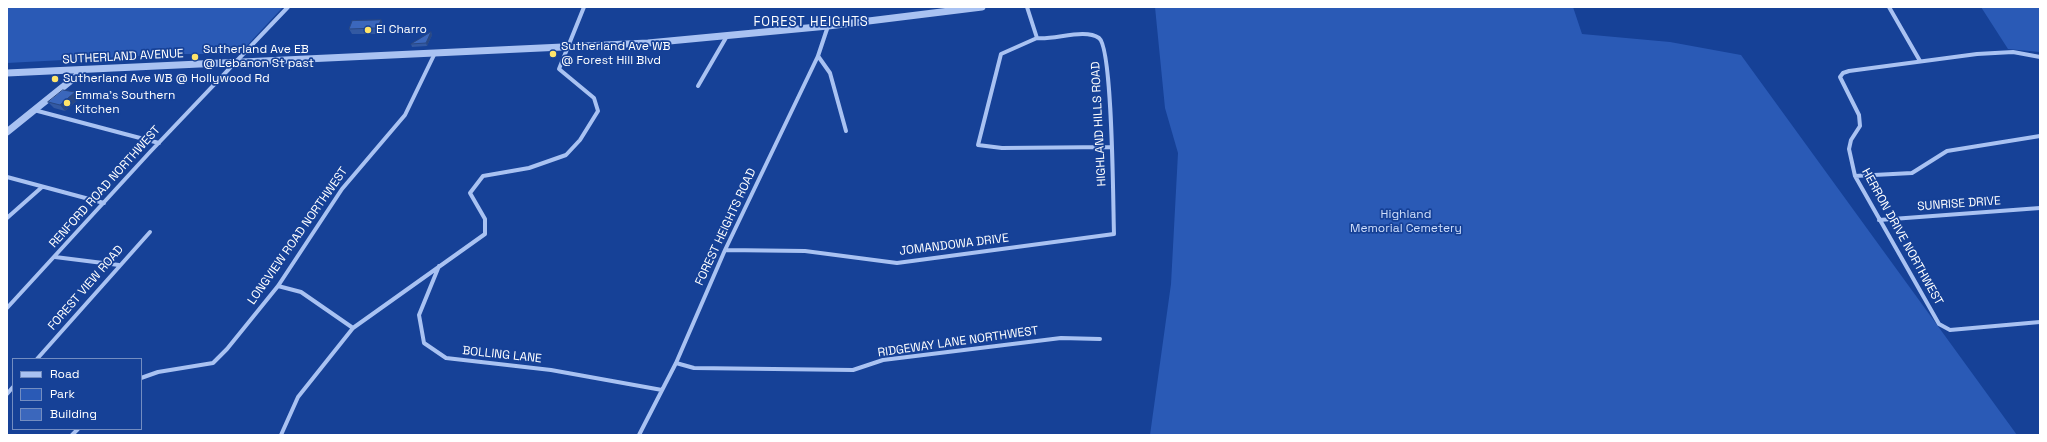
<!DOCTYPE html>
<html>
<head>
<meta charset="utf-8">
<style>
	body { margin:0 }
	#map { position:relative; width:2047px; height:442px; overflow:hidden; background:#164197; font-family:"Space Grotesk",sans-serif }
	canvas { display:block }
	.frame { position:absolute; inset:0; border:8px solid #fff; pointer-events:none }
	.legend { position:absolute; left:12px; top:358px; width:130px; height:72px; box-sizing:border-box; background:#164197; border:1px solid #738dc1; margin:0; padding:5px 7px; list-style:none; font-size:12px; color:#fff }
	.legend li { display:flex; align-items:center; gap:8px; height:20px }
	.legend b { width:20px; border:1px solid #738dc1 }
</style>
</head>
<body>
<div id="map">
<canvas width="2047" height="442"></canvas>
<div class="frame"></div>
<ul class="legend">
<li><b style="height:5px;background:#a9c2f2"></b>Road</li>
<li><b style="height:11px;background:#2a5ab6"></b>Park</li>
<li><b style="height:11px;background:#3b67bc"></b>Building</li>
</ul>
</div>
<script>
const context = document.querySelector('canvas').getContext('2d');
context.lineJoin = 'round';
function paint(path, color) { context.fillStyle = color; context.fill(path, 'evenodd'); }
function strokePath(path, color, width, dash) { context.strokeStyle = color; context.lineWidth = width; context.lineCap = dash ? 'butt' : 'round'; context.setLineDash(dash || []); context.stroke(path); }
function label(font, color, halo, rows, align = 'center') {
  context.font = font + ' "Space Grotesk",sans-serif'; context.lineWidth = 3.5; context.setLineDash([]); context.textBaseline = 'middle'; context.strokeStyle = halo; context.fillStyle = color; for (const [text, x, y, turn = 0] of rows) {
    context.save(); context.translate(x, y); context.rotate((+turn || 0) * Math.PI / 180); context.textAlign = isNaN(turn) ? turn : align; if (halo) context.strokeText(text, 0, 0); context.fillText(text, 0, 0); context.restore();
  }
}
const green = new Path2D(`
	M7,7H283L239,54H176L7,63Z
	M1155,7H1573L1582,34L1670,42L1741,55L2017,435H1150L1171,284L1178,153L1165,108Z
	M1981,7H2040V52L2008,49Z`);
const minor = new Path2D(`
	M1027,7L1037,38
	M1889,7L1920,61
	M1037,38L1001,54L978,145L1002,148L1110,147
	M818,56L830,73L846,131
	M2040,57L2013,52L1977,54L1849,71L1843,73L1840,77L1859,115L1860,126L1851,140L1849,149L1855,176L1939,324L1950,330L2040,322
	M698,86L727,36
	M34,110L159,143
	M1855,176L1912,173L1947,151L2040,136
	M7,177L104,203
	M7,218L42,187
	M1879,220L2040,208
	M725,250L805,251L897,263L1114,234C1113,208 1113,48 1099,38C1085,28 1055,40 1037,38
	M55,257L119,265
	M439,266L419,315L424,343L446,358L551,370L662,390
	M278,286L301,292L353,328
	M7,308L150,152L288,7
	M37,359L150,232
	M676,363L694,368L853,370L883,360L1061,338L1100,339
	M141,378L158,372L213,363L227,349L278,286L342,189L405,115L435,53
	M7,394L13,387
	M72,435L78,429
	M281,435L298,397L353,328L485,234V219L470,193L483,176L529,168L566,155L580,140L598,111L594,98L559,69L584,7
	M639,435L676,363L725,250L818,56L828,26`);
const tertiary = new Path2D(`
	M7,73L648,43L828,26L982,7
	M7,132L84,70`);
const wall = new Path2D(`
	M381,20L384,26L381,34H352L349,29Z
	M431,32L432,35L427,46L412,47L411,44Z
	M75,92L80,98L65,111L54,108L48,102Z`);
const shadedWall = new Path2D(`
	M381,20L384,26L381,34L377,28Z
	M431,32L432,35L427,46L426,43Z
	M75,92L80,98L65,111L60,105Z`);
const building = new Path2D(`
	M381,20L377,28L349,29L352,21Z
	M431,32L426,43L411,44Z
	M63,90L75,92L60,105L48,102Z`);
const markers = [
	[368,30,4,"#ffe469"],
	[553,54,4,"#ffe469"],
	[195,57,4,"#ffe469"],
	[55,79,4,"#ffe469"],
	[67,103,4,"#ffe469"]
];
const poiNames = [
	["El Charro",376,30],
	["Sutherland Ave WB",561,47],
	["@ Forest Hill Blvd",561,61],
	["Sutherland Ave EB",203,50],
	["@ Lebanon St past",203,64],
	["Sutherland Ave WB @ Hollywood Rd",63,79],
	["Emma's Southern",75,96],
	["Kitchen",75,110]
];
const streetNames = [
	["SUTHERLAND AVENUE",123,57,-3],
	["HIGHLAND HILLS ROAD",1099,124,-93],
	["RENFORD ROAD NORTHWEST",105,187,-48],
	["SUNRISE DRIVE",1959,204,-4],
	["FOREST HEIGHTS ROAD",726,227,-65],
	["LONGVIEW ROAD NORTHWEST",298,236,-55],
	["HERRON DRIVE NORTHWEST",1902,237,61],
	["JOMANDOWA DRIVE",954,245,-7],
	["FOREST VIEW ROAD",86,288,-49],
	["RIDGEWAY LANE NORTHWEST",958,342,-8],
	["BOLLING LANE",502,355,6]
];
const parkNames = [
	["Highland",1406,215],
	["Memorial Cemetery",1406,229]
];
const neighbourhoodNames = [
	["FOREST HEIGHTS",811,22]
];
paint(green, '#2a5ab6');
strokePath(minor, '#a9c2f2', 4);
strokePath(tertiary, '#a9c2f2', 7);
paint(wall, '#3359a2');
paint(shadedWall, '#294884');
paint(building, '#3b67bc');
strokePath(building, '#294884', 1);
for (const [x, y, r, color] of markers) { const dot = new Path2D(); dot.arc(x, y, r, 0, 2 * Math.PI); context.fillStyle = color; context.fill(dot); strokePath(dot, '#164197', 1.5); }
label('12px', '#fff', '#164197', poiNames, 'left');
label('12px', '#fff', '#164197', streetNames);
label('12px', '#d0dffc', '#164197', parkNames);
context.letterSpacing = '1px';
label('13px', '#fff', '#164197', neighbourhoodNames);
context.letterSpacing = '0px';
</script>
</body>
</html>
